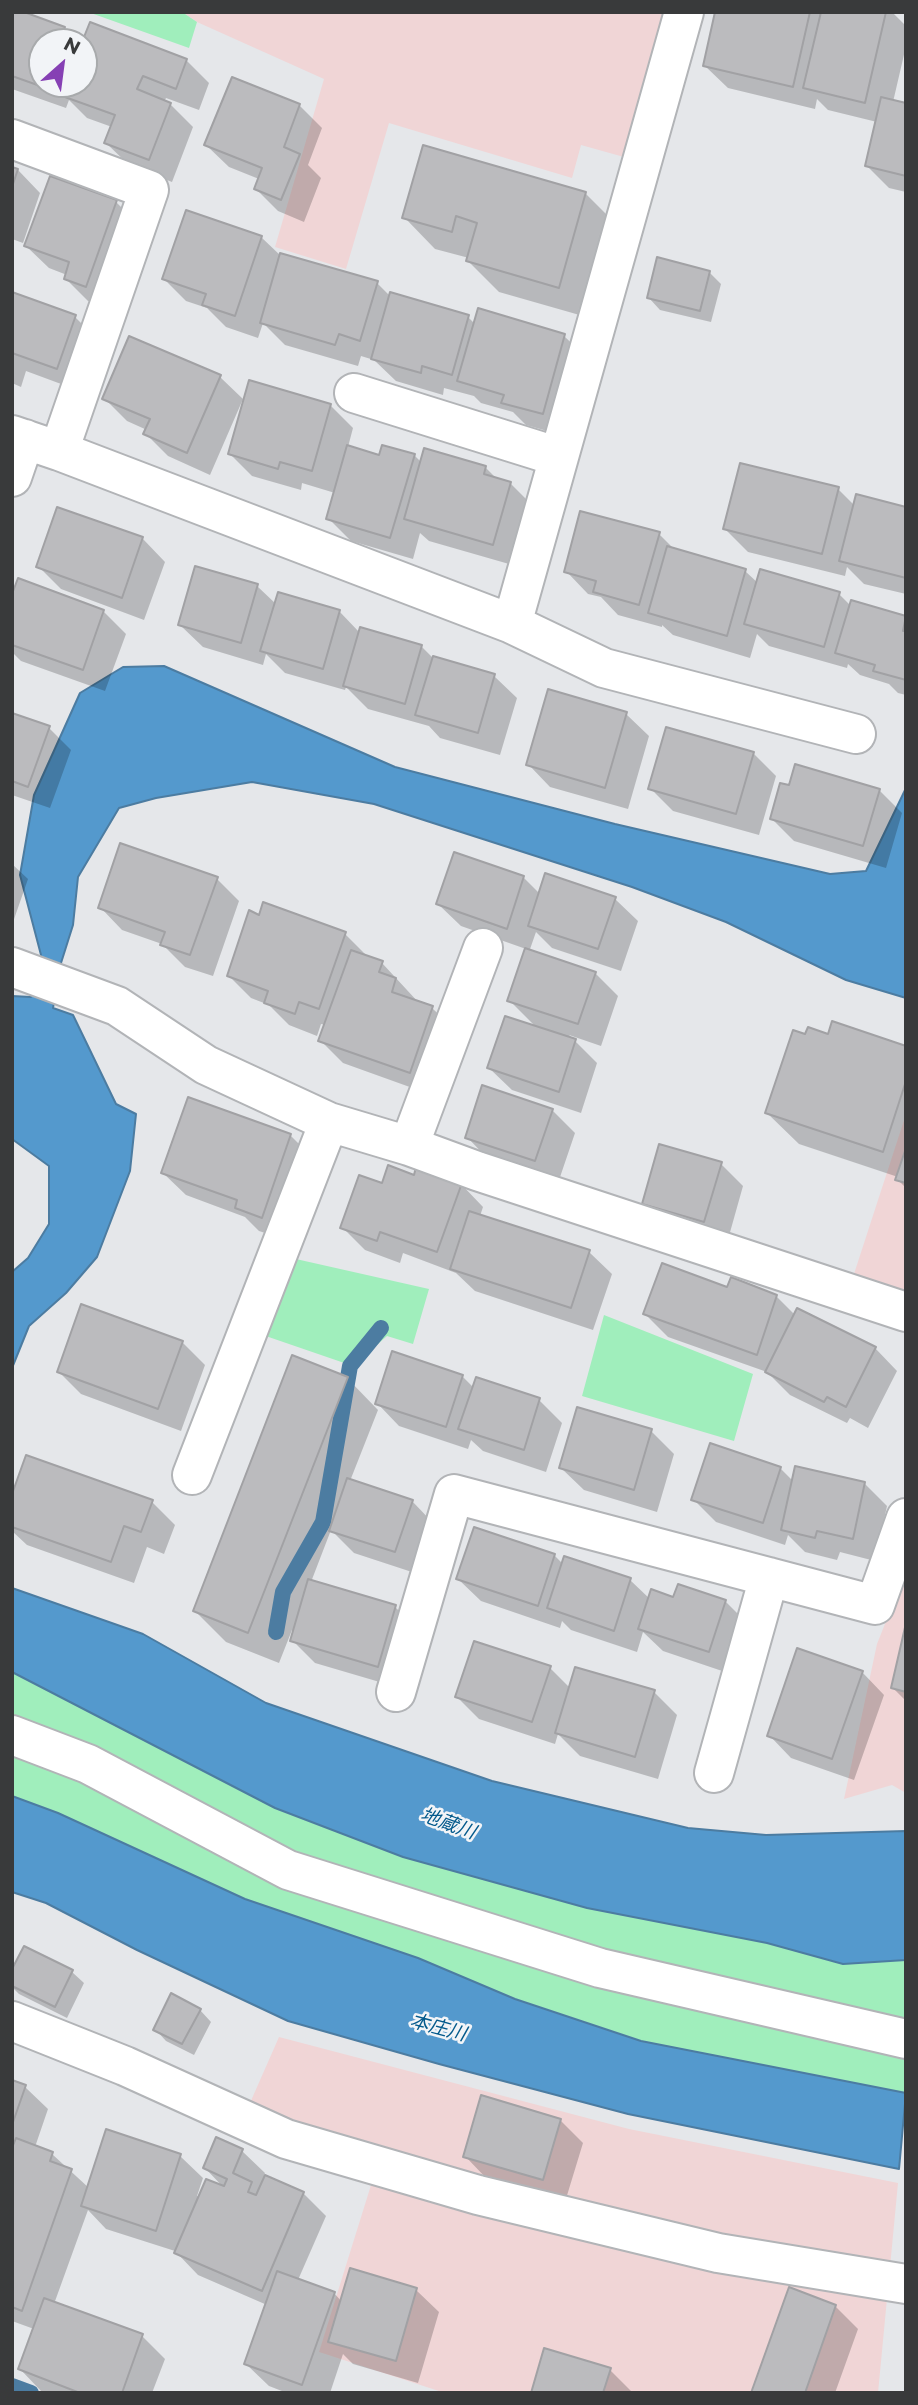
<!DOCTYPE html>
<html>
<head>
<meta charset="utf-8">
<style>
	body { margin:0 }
	#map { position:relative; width:918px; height:2405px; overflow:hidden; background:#e5e7ea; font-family:Montserrat,sans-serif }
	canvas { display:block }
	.frame { position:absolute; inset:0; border:14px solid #393a3b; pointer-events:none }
	.north { position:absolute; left:28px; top:28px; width:70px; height:70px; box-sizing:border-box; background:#f2f4f7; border:2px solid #a8aaac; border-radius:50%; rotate:28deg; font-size:19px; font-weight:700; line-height:28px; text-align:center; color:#393a3b }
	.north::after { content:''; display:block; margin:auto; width:24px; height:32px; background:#8640b4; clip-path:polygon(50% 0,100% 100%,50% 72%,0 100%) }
</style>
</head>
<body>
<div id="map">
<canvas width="918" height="2405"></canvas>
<div class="frame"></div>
<div class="north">N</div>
</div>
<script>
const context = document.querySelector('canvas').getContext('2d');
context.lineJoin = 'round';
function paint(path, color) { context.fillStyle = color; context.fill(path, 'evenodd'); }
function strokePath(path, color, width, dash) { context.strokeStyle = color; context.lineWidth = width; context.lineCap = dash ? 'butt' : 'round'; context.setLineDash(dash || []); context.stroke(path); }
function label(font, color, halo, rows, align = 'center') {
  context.font = font + ' Montserrat,"Noto Sans JP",sans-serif'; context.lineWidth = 5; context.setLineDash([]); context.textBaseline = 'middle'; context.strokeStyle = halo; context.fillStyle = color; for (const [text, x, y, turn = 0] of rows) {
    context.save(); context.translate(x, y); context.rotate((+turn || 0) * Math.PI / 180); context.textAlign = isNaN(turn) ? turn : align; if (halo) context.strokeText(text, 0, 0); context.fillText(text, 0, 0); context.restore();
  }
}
const commercial = new Path2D(`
	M182,12H665L624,157L581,145L572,178L389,123L346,269L275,247L324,79L197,22Z
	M906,1114V1295L853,1277Z
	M906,1571V1793L892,1785L844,1799L877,1644Z
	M279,2037L629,2129L898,2183L878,2393H445L319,2352L381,2153L250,2103Z`);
const green = new Path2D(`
	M88,12H182L197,22L189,48Z
	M287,1257L429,1289L413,1344L387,1336L353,1366L257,1333Z
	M604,1315L753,1374L734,1441L582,1396Z
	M12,1672L275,1808L403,1857L587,1908L767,1943L843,1964L906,1960V2093L641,2041L515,1999L418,1958L245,1899L58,1813L12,1796Z`);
const water = new Path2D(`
	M164,666L395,767L615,824L830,874L866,871L906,788V998L846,980L726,922L632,887L374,804L252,782L156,798L119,808L78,877L73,925L61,963L53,1008L73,1015L116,1104L136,1114L130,1171L97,1257L66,1293L29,1326L12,1368V1272L28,1258L49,1224V1166L12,1139V996L31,997L41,955L20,875L34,795L80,693L123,667Z
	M12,1588L143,1634L266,1703L492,1781L688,1828L766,1835L906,1831V1960L843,1964L767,1943L587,1908L403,1857L275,1808L12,1672Z
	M12,1796L58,1813L245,1899L418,1958L515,1999L641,2041L906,2093L899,2169L628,2114L439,2064L288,2021L137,1950L46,1903L12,1892Z`);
const shadow = new Path2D(`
	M12,12L64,29L77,42H42V84H84L186,60L209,83L199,110L166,98L164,102L170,104L193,127L172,182L129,165L106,143L112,127L87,118L69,100L66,108L12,89Z
	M717,12H892L906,26V46L893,102L906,105V192L889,188L867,166L877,122L828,110L817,99L815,109L728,88L705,66Z
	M233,79L299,105L322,128L308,165L321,178L304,222L278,211L256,189L259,179L229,167L206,145Z
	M424,148L586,194L617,225L590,318L499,292L468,261L469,258L435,249L404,217Z
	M12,168L18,170L40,193L23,243L12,239Z
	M116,202L138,224L108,309L88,301L66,279L67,275L49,268L26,246Z
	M261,237L281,256L377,283L391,297L468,317L475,324L564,336L587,358L565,436L526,425L513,412L481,403L474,396L444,388L443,395L396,381L374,360L361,356L358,366L285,345L263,323L258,338L226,327L207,308L186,301L164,279Z
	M709,272L721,284L711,322L660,310L649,298Z
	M12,294L75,317L98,340L80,391L26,371L21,387L12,383Z
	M220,377L243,399L210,475L168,456L145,433L147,430L127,421L104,398Z
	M330,405L353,428L348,447L380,457L414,455L422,463L485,467L498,480L510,483L533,506L516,566L429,541L420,533L413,559L351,541L328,518L335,493L302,483L301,490L252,476L230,454Z
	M838,489L855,506L906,509V594L864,584L847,567L845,576L748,552L725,529Z
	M59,509L143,539L165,562L144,620L61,589L38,566Z
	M659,534L675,550L745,571L758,583L839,594L851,606L906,618V695L898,693L889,684L860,675L848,664L847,668L769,646L757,634L750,658L673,635L662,625V627L618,615L601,597L588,594L566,571Z
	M257,586L276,604L339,611L360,633L361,629L422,647L433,658L494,676L517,698L500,755L440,738L429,726L368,709L346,687L345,690L285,673L266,654L263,665L203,647L180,625Z
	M12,599L103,611L126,634L105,691L21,661L12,652Z
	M626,714L649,736L628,809L550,787L528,764Z
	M12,715L49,728L71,750L50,808L12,795Z
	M753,753L776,776L759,835L673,811L650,788Z
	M879,790L902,813L886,868L794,841L772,819Z
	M12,864L28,879L12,925Z
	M523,877L540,894L615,899L638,921L621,971L552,948L536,932L529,952L595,973L618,996L601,1046L569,1035L597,1063L581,1113L512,1090L489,1068L537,1028L509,1000L526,949L461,926L438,904Z
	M217,879L239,901L213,976L185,967L162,944L122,930L100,907Z
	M264,905L345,934L368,957L382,963L419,1003L432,1008L455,1030L432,1095L343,1063L320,1040L326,1025L321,1024L317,1036L289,1025L269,1005L251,998L229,976L260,917Z
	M806,1036H829L906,1047V1188L897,1179L898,1177L799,1144L767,1113Z
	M552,1110L575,1133L558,1183L489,1160L467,1137Z
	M290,1135L313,1158L284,1239L259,1231L245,1217L186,1195L163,1173Z
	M721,1164L743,1186L727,1243L667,1226L644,1203Z
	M415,1177L461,1184L483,1207L480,1216L589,1252L612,1274L593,1330L475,1291L456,1273L403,1253L400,1263L365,1250L342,1227L383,1185Z
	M727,1289L776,1296L795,1315L875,1348L897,1371L868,1428L850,1418L847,1423L790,1395L767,1372L668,1337L645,1314Z
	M182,1342L205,1365L181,1431L81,1394L59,1372Z
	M462,1376L474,1388L539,1400L562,1423L546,1472L483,1451L471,1440L468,1449L399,1426L377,1403Z
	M347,1378L378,1410L350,1481L412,1501L434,1524L418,1574L354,1553L331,1530L311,1582L395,1607L418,1629L400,1688L315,1663L292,1640L295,1631L292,1630L279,1663L226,1642L195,1611Z
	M651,1431L674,1454L657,1512L584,1490L561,1468Z
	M780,1468L793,1481L865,1484L887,1506L875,1561L840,1552L837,1560L805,1552L788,1535L785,1545L716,1522L693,1499Z
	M12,1499L152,1502L175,1525L164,1554L147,1547L134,1583L27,1545L12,1531Z
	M554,1555L563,1564L565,1558L630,1580L650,1599L725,1601L748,1624L731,1674L663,1651L643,1632L637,1652L571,1630L562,1621L560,1628L481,1601L458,1579Z
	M906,1631V1701L893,1688Z
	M550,1668L570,1688L654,1692L677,1715L658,1779L580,1756L558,1734L555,1744L479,1719L457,1697Z
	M862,1672L884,1695L854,1780L791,1758L769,1735Z
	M72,1972L84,1983L67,2018L19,1994L12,1987V1973Z
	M200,2010L211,2022L194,2055L166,2041L155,2029Z
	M12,2082L25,2087L48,2109L35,2147L52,2154L89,2188L107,2132L180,2156L203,2178L197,2196L200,2197L225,2189L205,2168L242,2151L265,2173L264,2176L303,2193L326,2216L298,2280L334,2293L342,2302L416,2290L439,2312L418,2383L353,2364L343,2354L330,2393H287L269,2386L246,2364L267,2305L198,2275L175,2251L106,2229L88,2210L54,2304L142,2336L165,2359L152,2393L42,2392L20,2369L34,2329L12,2321Z
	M560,2120L583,2143L565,2202L487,2179L465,2156Z
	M835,2306L858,2329L835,2393H753Z
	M610,2370L632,2392L533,2393Z`);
const stream = new Path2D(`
	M276,1632L283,1592L323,1522L350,1366L381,1328
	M12,2386L31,2393`);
const building = new Path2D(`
	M12,12H24L65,27L60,42H42L43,87L12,76Z
	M715,12H810L793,87L703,66Z
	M821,12H886L865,103L803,88Z
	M90,22L187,59L176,89L143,76L137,89L171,103L149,160L104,143L115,115L62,96L67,84H84L82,42Z
	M232,77L300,104L284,147L300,154L281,200L254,189L262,168L204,145Z
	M881,97L906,103V176L865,166Z
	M423,145L586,192L559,288L466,261L477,223L456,216L452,232L402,218Z
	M12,167L18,169L12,187Z
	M50,176L117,200L86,287L64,279L69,262L24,246Z
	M186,210L262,236L235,316L202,305L206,294L162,279Z
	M280,253L378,281L360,341L339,334L335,345L260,323Z
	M657,257L710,271L700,311L647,298Z
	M12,292L76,315L57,369L12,353Z
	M390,292L469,315L452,375L422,366L421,373L371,359Z
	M478,308L565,334L543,414L501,403L504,395L457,381Z
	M129,336L221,375L187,453L143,434L150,419L102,399Z
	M249,380L331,404L312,471L280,462L278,469L228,454Z
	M347,445L379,455L382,445L415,454L390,538L326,519Z
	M424,448L486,466L484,474L511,482L493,545L404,519Z
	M740,463L839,487L822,554L723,529Z
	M856,494L906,507V578L839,561Z
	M57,507L143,537L122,598L36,567Z
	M580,511L660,532L639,605L593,592L596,581L564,572Z
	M667,546L746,569L727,636L648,613Z
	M195,566L258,584L241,643L178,625Z
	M760,569L840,592L824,647L744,624Z
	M18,578L104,610L83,670L12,645V594Z
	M278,592L340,610L323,669L260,651Z
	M851,600L906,616L903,631H906V680L873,671L875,665L835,653Z
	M360,627L422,645L405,704L343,686Z
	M433,656L495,674L478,733L415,715Z
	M548,689L627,712L605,788L526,765Z
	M12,713L50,726L28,787L12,781Z
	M666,727L754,752L736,814L648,789Z
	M795,764L880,789L863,846L770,819L780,783L789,785Z
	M120,843L218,877L190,955L160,945L165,932L98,908Z
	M454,852L524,876L507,929L436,904Z
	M545,873L616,897L598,949L528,926Z
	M263,902L346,932L319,1009L299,1002L295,1014L264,1003L268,991L227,976L249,910L259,915Z
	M525,948L596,972L578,1024L507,1001Z
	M351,950L383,961L379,972L396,978L392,992L433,1006L410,1073L318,1041Z
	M505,1016L576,1039L559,1092L487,1068Z
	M832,1021L906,1046V1081L883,1152L765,1113L793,1030L805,1034L808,1027L828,1034Z
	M482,1085L553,1109L535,1161L465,1138Z
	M188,1097L291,1134L262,1218L235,1208L237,1200L161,1173Z
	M659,1144L722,1162L704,1222L642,1204Z
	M906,1148V1183L895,1180Z
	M388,1165L414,1175L416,1167L462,1183L437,1252L380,1232L377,1241L340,1228L359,1175L382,1183Z
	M469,1211L590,1250L571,1308L450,1269Z
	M662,1263L727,1287L731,1277L777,1295L757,1355L643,1314Z
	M81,1304L183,1341L158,1409L57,1372Z
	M797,1308L876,1347L846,1407L827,1397L824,1402L765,1372Z
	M392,1351L463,1375L446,1427L375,1404Z
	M292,1355L348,1377L248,1633L193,1611Z
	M476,1377L540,1398L524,1450L458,1429Z
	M577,1407L652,1429L634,1490L559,1468Z
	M710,1443L781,1467L763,1523L691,1500Z
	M26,1455L153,1500L141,1532L124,1526L111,1562L12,1527V1494Z
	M795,1466L865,1482L853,1539L817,1531L815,1538L781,1530Z
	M347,1478L413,1500L395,1552L329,1531Z
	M474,1527L555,1554L538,1606L456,1579Z
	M564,1556L631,1578L614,1631L547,1608Z
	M308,1579L396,1605L378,1667L290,1641Z
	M678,1584L726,1600L709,1652L638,1629L651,1589L673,1597Z
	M906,1623V1692L891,1688Z
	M474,1641L551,1666L532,1722L455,1697Z
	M797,1648L863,1671L832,1759L767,1736Z
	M575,1667L655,1690L635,1757L555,1733Z
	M24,1946L73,1970L55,2007L12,1986V1969Z
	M171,1993L201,2009L182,2044L153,2030Z
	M12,2080L26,2085L12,2125Z
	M481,2095L561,2119L543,2180L463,2157Z
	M106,2129L181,2154L156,2231L81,2206Z
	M216,2137L243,2149L233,2173L252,2182L248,2192L256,2195L265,2175L304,2192L262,2291L174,2253L206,2179L224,2186L227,2179L203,2168Z
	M16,2138L53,2152L50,2161L72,2169L22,2311L12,2307V2148Z
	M350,2268L417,2288L396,2361L328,2342Z
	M277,2271L335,2292L302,2385L244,2364Z
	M789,2287L836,2305L805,2393H751Z
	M44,2298L143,2334L122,2393H80L18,2369Z
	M544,2348L611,2368L603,2393H531Z`);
const minor = new Path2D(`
	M12,139L149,190L59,451
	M354,393L559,457
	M12,435L59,451L512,624L684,12
	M12,477L25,439
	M512,624L604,668L856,734
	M12,967L117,1006L206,1065L329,1122L409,1146L477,1171L906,1312
	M409,1146L483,948
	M192,1475L329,1122
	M396,1692L454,1494L875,1605L906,1518
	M12,1735L88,1764L288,1870L600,1968L906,2039
	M714,1773L769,1577
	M12,2021L125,2066L286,2139L478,2195L718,2253L906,2284`);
const waterNames = [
	["地蔵川",448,1824,20],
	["本庄川",438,2028,15]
];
paint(commercial, '#f0d5d6');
paint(green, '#a0eebc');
paint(water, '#5499cd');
strokePath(water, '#4c7ca1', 2);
paint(shadow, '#0003');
strokePath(stream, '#4c7ca1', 16);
paint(building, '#bbbbbe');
strokePath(building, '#a1a1a4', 2);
strokePath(minor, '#b2b4b7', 42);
strokePath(minor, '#fff', 38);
label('italic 19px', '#045a8c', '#f2f4f7', waterNames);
</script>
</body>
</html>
